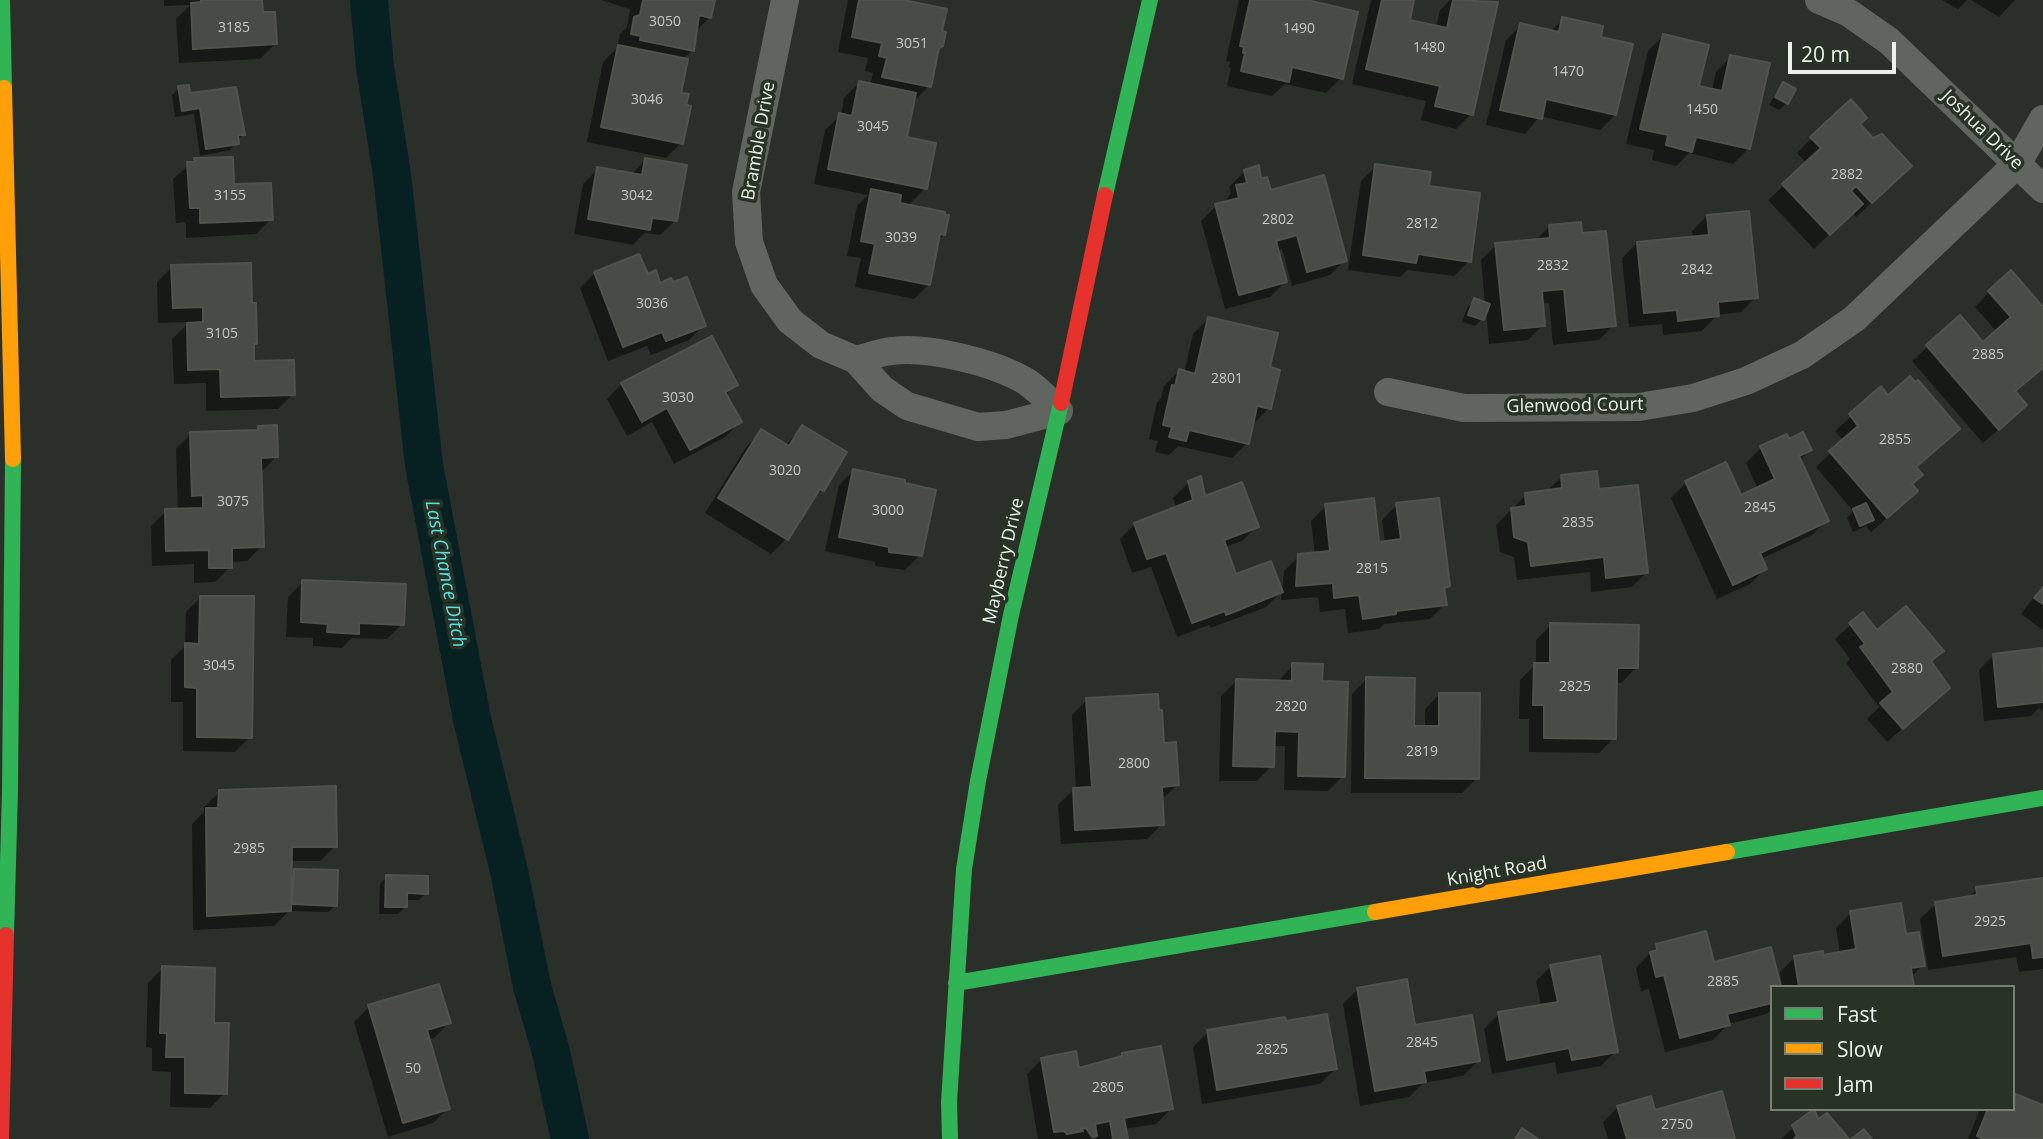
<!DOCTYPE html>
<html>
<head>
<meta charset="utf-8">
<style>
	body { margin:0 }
	#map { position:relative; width:2043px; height:1139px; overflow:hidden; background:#2a3029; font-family:"Open Sans",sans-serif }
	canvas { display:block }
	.legend { position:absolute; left:1770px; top:985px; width:245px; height:126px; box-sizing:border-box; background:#283326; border:2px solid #768075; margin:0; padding:9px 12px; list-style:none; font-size:21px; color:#ecf3eb }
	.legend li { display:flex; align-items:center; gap:14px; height:35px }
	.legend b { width:35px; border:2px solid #768075 }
	.scale { position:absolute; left:1788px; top:42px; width:108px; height:32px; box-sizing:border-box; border:4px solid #ecf3eb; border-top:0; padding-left:9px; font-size:21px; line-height:24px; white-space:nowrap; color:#ecf3eb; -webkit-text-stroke:5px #283326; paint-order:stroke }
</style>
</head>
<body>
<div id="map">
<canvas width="2043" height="1139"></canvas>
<ul class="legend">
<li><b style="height:9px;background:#30b455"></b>Fast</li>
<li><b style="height:9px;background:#ff9f0a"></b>Slow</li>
<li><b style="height:9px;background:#e5322d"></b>Jam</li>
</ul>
<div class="scale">20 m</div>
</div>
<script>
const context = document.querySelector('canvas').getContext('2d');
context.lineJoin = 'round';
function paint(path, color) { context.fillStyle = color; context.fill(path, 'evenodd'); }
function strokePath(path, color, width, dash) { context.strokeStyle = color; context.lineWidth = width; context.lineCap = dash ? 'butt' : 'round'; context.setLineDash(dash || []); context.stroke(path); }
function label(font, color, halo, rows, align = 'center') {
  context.font = font + ' "Open Sans",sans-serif'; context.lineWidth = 7; context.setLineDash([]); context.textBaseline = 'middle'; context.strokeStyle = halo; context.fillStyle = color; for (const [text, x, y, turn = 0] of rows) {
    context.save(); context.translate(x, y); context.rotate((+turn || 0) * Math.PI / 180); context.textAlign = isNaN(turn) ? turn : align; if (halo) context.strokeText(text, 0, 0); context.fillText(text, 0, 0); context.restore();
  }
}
const shadow = new Path2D(`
	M164,0H260L261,14L275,44L260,59L179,63L176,19L191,5L164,6Z
	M601,0H713L710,17L695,32L693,50L683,59L679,94L681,143L666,158L587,142L603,62L617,48L620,34L627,27L630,9Z
	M848,0H896L939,48L929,86L914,101L905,139L925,188L908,206L944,235L937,241L929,284L914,299L855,287L861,258L847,256L857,206L868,195L814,184L825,130L841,115L844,98L859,83L870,85L873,73L865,71L868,58L838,52Z
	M1239,0H1304L1341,78L1326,93L1285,84L1272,96L1227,86L1231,68L1229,67L1230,62L1226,61Z
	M1371,0H1412L1408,22L1436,28L1440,10L1450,0H1481L1496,3L1471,114L1456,129L1421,120L1426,101L1352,84Z
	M1942,0H1967L1958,9Z
	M1971,0H2015L1999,17Z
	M1563,19L1599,38L1615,115L1600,130L1540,116L1525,134L1486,125L1506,40L1521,25L1550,32Z
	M1663,36L1697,87L1712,90L1716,72L1731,57L1748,149L1733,164L1689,153L1676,166L1652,160L1654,150L1626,144L1648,51Z
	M1784,84L1787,103L1779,110L1769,105L1777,91Z
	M179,88L243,134L230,150L200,156L194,114L175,117L172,95Z
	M1858,125L1895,181L1856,217L1852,212L1814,249L1768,200L1807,164L1797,153L1812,138Z
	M646,159L676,220L660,235L645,233L633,245L574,234L583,184L598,169L631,175Z
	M195,160L233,186L271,219L256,234L186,238V222L176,223L173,179Z
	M1376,166L1469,261L1454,276L1407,270L1400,277L1348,270L1361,181Z
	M1244,172L1345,260L1330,275L1292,286L1282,249L1276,251L1285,282L1270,297L1225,309L1201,221L1216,206L1223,204L1231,193L1229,187Z
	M1707,216L1756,297L1741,312L1717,315L1702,331L1663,335L1662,324L1629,327L1622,258L1637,243L1693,238L1692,231Z
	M1549,227L1581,235L1614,325L1599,340L1553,345L1549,303L1541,304L1543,325L1528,340L1489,344L1486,310L1482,319L1475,326L1462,322L1467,308L1474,300L1485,304L1481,260L1496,245L1535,241Z
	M172,267L255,344L252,347V363L293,394L278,409L206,411V383L174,384L172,339L190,322L158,323L157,282Z
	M595,273L647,276L704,325L689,340L651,355L647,346L608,361L580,288Z
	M1989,292L2043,309V367L2014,393L2010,420L1983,443L1912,361L1959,318L1983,344L1997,332L1975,307Z
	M1208,319L1268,369L1269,408L1254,423H1252L1247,443L1232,458L1178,446L1169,455L1155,452L1158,441L1149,439L1157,402L1161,398L1164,386L1179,371L1184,373L1193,334Z
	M622,384L735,385L725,396L740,422L725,437L674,464L652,422L627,436L607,399Z
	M1881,389L1888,398L1958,429L1915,468L1921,475L1911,485L1901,506L1871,532L1866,526L1853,532L1847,518L1853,511L1816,467L1844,441L1835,431Z
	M802,427L822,490L809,503L786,539L771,554L705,513L746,447L761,432L785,446Z
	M259,428L276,457L261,472L262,546L247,561L230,562V567L215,582L194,583V564L152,566L151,526L166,511L178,510L176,449L191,434L255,431Z
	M1788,441L1810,450L1799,461L1827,520L1812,535L1761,559L1765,569L1750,584L1717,599L1671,498L1686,483L1725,464L1740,497L1758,489L1746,463L1761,448Z
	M854,470L920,555L905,570L875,566V562L825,551L839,485Z
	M1562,477L1597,491L1647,572L1632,587L1591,592L1590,572L1517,580L1514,557L1500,552L1496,525L1526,495L1546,492Z
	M1188,483L1204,498L1257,526L1242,541L1225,547L1235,576L1281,592L1266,607L1211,628L1209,625L1177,637L1151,567L1132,573L1120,539L1135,524L1176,508L1173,498Z
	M1397,505L1448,585L1443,591L1445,604L1430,619L1384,624L1379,629L1348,633L1345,609L1320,612L1318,597L1281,600L1284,571L1299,556L1315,554L1311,521L1326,506L1378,544L1385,543L1382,520Z
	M303,582L402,624L387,639L352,638L342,648L313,646V638L286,637L288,597Z
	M2043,585V630L2021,614Z
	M201,597L250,737L235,752L183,751V702H171V660L185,646L186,612Z
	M1863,614L1876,633L1941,651L1930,663L1933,703L1887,742L1867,719L1879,707L1846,663L1850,659L1835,639Z
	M1551,625L1636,668L1621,683L1615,682L1614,738L1599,753L1529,752V719H1519L1520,680L1536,664V640Z
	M2041,650L2043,711L2039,708L2031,716L1984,721L1979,670L1994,655Z
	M1293,665L1321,683L1343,776L1328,791L1284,790L1285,746H1273L1272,766L1257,781H1219L1221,696L1236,681L1278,682Z
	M1367,679L1412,727L1425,728V709L1440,694L1477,778L1462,793H1351L1352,694Z
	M1087,700L1162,744L1177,785L1161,800L1162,824L1147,839L1061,844L1058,805L1073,790H1076L1072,715Z
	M220,792L335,846L320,861H290V875L294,871L336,905L328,912L289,911L274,926L193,930L192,824L204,812V807Z
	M387,877L426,893L419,900H405V907L398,914H379L380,884Z
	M2043,880V969L2019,972L2016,957L1928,970L1920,919L1936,904L1967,899L1977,889Z
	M1851,913L1904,936L1923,965L1911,977L1913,987H1782L1780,972L1795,957H1822L1840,954L1836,928Z
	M1657,946L1772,987V1009L1767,1014L1728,1024L1713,1040L1665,1052L1649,989L1641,991L1636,968Z
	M1551,966L1616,1051L1601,1066L1557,1074L1555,1062L1492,1074L1484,1029L1499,1014L1541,1006L1536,981Z
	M163,968L212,1024L225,1093L210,1108L170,1107L171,1072L152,1071V1048L146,1047L148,983Z
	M1358,989L1414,1027L1478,1061L1463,1076L1423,1083L1409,1097L1360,1106L1343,1004Z
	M369,1007L449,1023L434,1038L428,1040L448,1108L433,1123L388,1137L354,1022Z
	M1208,1032L1335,1069L1320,1084L1202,1104L1193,1047Z
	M1123,1055L1171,1109L1156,1124L1124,1129L1126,1139H1096L1095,1136L1092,1139H1038L1027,1074L1042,1059L1078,1070L1119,1059Z
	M2043,1106V1139H1968L1980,1109Z
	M1618,1107L1654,1112L1733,1139H1608L1603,1122Z
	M1817,1121L1846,1139H1781L1794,1127Z`);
const canal = new Path2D(`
	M369,0L375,67L392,175L424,465L472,719L509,871L532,986L551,1052L570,1139`);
const building = new Path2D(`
	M201,0H262L263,12H275L277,44L193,49L191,3L201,2Z
	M643,0H715L711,18L699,15L694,51L640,40L641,36L631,34L634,17L640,15Z
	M859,0H904L947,9L942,31L946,32L943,46L939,48L931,87L882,77L887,58L879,56L882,43L852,37Z
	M1250,0H1307L1358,12L1343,79L1292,67L1289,82L1241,71L1245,53H1243L1244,47L1240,46Z
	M1382,0H1414L1410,20L1447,28L1453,0L1498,2L1473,115L1435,106L1440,86L1366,69Z
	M1562,17L1603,26L1601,37L1633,44L1616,115L1546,99L1542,119L1500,110L1520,23L1559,32Z
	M1663,34L1709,45L1699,86L1722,91L1730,55L1770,63L1750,149L1696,137L1692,152L1666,145L1668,135L1640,129Z
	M618,45L688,59L681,93L689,94L686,105L691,106L683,144L601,127Z
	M859,81L916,93L907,137L936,143L927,189L828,169L839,113L852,116Z
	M1783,82L1796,89L1788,104L1775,97Z
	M189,85L190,93L236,87L245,135H238L239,144L206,149L200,108L182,111L178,86Z
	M1851,99L1867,118L1860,124L1873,138L1882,134L1912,166L1872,203L1856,186L1851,191L1863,204L1830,235L1782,184L1821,148L1810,137Z
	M233,157L234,184L271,183L273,220L200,223V208H190L187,162H195L194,158Z
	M645,158L687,165L677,221L652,218L650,230L588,219L597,167L642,175Z
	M1375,164L1431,172L1429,186L1480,193L1471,262L1418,254L1416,263L1363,255Z
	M1259,165L1261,179L1267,177L1271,190L1324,175L1347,261L1307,272L1297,235L1276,241L1287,282L1239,295L1215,204L1239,198L1236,185L1247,183L1244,170Z
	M871,189L901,195L900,203L945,212V215H949L945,235L940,234L930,285L869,273L875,244L861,241Z
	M1749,211L1758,298L1718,302L1719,316L1678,321L1677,310L1644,313L1637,242L1709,235L1707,215Z
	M1581,222L1582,233L1606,231L1616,326L1568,331L1564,289L1542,291L1545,326L1504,330L1495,243L1550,238L1549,225Z
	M639,254L648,274L656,270L660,283L671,278L673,282L687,277L706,326L666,341L662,332L623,347L594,272Z
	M251,263L252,303H256L257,344H254V361L294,360L295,395L221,397L220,369L188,370L187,323L203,322V307L173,308L171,265Z
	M2011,270L2043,307V364L2041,366L2043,368L2015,391L2027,405L1999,430L1926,345L1960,315L1983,342L2011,317L1988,291Z
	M1474,298L1490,304L1484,320L1468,315Z
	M1208,317L1278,333L1270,367L1280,370L1271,409L1257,406L1249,444L1189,430L1186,441L1169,437L1172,427L1163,425L1172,385L1175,386L1179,369L1195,374Z
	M712,336L738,385L725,392L742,422L690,450L667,408L642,422L621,383Z
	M1910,376L1915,382L1918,380L1960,429L1916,467L1923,475L1912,484L1918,491L1887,518L1829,451L1858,426L1849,414L1881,386L1888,395Z
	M277,425L278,457L261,458L264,547L232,548V568H209V550L166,551L165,509L203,508V495L192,496L190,432L258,430V426Z
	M802,425L847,452L824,491L820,489L788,540L718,498L761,429L789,446Z
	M1803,432L1812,450L1799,456L1829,521L1760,553L1767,569L1733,585L1685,481L1726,462L1741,495L1775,479L1760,446L1787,434L1789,439Z
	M853,469L905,480V483L936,490L922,556L889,552V547L839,537Z
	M1597,471L1599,489L1638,485L1648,573L1606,578L1604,557L1531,566L1528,542L1514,537L1511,508L1526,506L1525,493L1562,488L1561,475Z
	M1201,476L1205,496L1242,482L1259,527L1224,540L1236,574L1271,561L1283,592L1226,615L1225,611L1192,623L1166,553L1147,559L1134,523L1193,500L1188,481Z
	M1374,498L1379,542L1401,539L1396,503L1439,498L1450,586L1444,588L1447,605L1396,611V614L1363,619L1359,595L1334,598L1333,583L1296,586L1298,554L1330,551L1325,504Z
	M1866,503L1874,520L1860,526L1853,509Z
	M302,580L406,584L404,625L359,623V634L327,632L328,624L301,622Z
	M2043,587V604L2034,598Z
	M200,596H254L252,738L197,737V688L185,687V643L199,644Z
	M1906,606L1944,651L1931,661L1950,688L1903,729L1880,703L1893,692L1860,647L1865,644L1849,623L1863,612L1877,630Z
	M1550,623L1639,625L1638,668H1617L1616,739L1544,738V705H1533L1534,663H1550Z
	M2042,648L2043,702L1998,707L1993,654Z
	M1292,663L1323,664L1322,681L1348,682L1345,777L1298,776L1299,732L1275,731L1274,767L1233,766L1236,679L1292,681Z
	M1366,677L1415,678L1414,726H1439V693H1480L1479,779L1365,778Z
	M1158,694L1159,710H1162L1164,743L1176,742L1179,785L1162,787L1164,825L1075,830L1073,788L1092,787L1086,698Z
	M336,786L337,847H292L291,911L207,916L206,808H218L219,790Z
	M294,869L338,870L337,906L292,904Z
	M386,875L428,876V894L407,893V907H385Z
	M2043,878V957L2033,958L2031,943L1943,956L1935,902L1977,895L1976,887Z
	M1901,903L1906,934L1919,932L1925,966L1911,968L1914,987H1799L1794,956L1823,951V955L1856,949L1850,911Z
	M1706,931L1714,962L1771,947L1781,987H1772V1003L1727,1014L1730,1025L1680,1038L1664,975L1656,977L1650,952L1657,950L1656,944Z
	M1600,956L1618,1052L1572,1060L1569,1048L1507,1060L1498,1012L1558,1002L1550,965Z
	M162,966L215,968L214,1023H229L227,1094L185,1093V1057H166L167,1033H160Z
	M1407,979L1415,1025L1472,1015L1480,1061L1424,1071L1426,1082L1375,1091L1357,988Z
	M439,984L451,1023L427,1030L450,1109L403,1123L368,1005Z
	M1327,1014L1337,1069L1217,1090L1207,1030L1285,1017L1286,1021Z
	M1161,1046L1173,1109L1124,1118L1128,1139H1113L1110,1121L1095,1124L1097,1136L1092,1137L1086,1128L1081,1129L1083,1131L1067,1134L1064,1131L1054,1132L1041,1058L1076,1051L1079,1068L1122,1056V1053Z
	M1722,1091L1735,1139H1627L1617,1106L1651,1096L1655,1110Z
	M2013,1093L2043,1105V1139H1984L1977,1136L1988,1109H2013Z
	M1814,1109L1818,1119L1827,1113L1849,1139H1794L1797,1136L1792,1125Z
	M1522,1128L1538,1139H1515Z
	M1864,1129L1872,1139H1851Z`);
const street = new Path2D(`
	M785,0L746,192L749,242L764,285L790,321L821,345L856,360L882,389L907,406L978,427L1006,425L1059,411
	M1819,0L1849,13L1889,41L2043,189
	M856,360C868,357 880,352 892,351C929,346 996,363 1027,382C1039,390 1049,401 1059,411
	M1388,392L1464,408L1639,407L1693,398L1746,381L1802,355L1854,319L2017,164L2043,119`);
const fast = new Path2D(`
	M2,0L4,88
	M1105,195L1150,0
	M1727,852L2043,798
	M6,935L10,790L13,459
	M956,983L1375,912
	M950,1139L949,1102L964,869L978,781L1011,615L1061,403`);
const slow = new Path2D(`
	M4,88L13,459
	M1375,912L1727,852`);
const jam = new Path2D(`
	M1061,403L1105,195
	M1,1139L6,935`);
const numberNames = [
	["3050",665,22],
	["3185",234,28],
	["1490",1299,29],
	["3051",912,44],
	["1480",1429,48],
	["1470",1568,72],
	["3046",647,100],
	["1450",1702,110],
	["3045",873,127],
	["2882",1847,175],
	["3155",230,196],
	["3042",637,196],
	["2802",1278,220],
	["2812",1422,224],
	["3039",901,238],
	["2832",1553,266],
	["2842",1697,270],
	["3036",652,304],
	["3105",222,334],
	["2885",1988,355],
	["2801",1227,379],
	["3030",678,398],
	["2855",1895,440],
	["3020",785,471],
	["3075",233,502],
	["2845",1760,508],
	["3000",888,511],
	["2835",1578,523],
	["2815",1372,569],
	["3045",219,666],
	["2880",1907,669],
	["2825",1575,687],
	["2820",1291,707],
	["2819",1422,752],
	["2800",1134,764],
	["2985",249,849],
	["2925",1990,922],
	["2885",1723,982],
	["2845",1422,1043],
	["2825",1272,1050],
	["50",413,1069],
	["2805",1108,1088],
	["2750",1677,1125]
];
const streetNames = [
	["Joshua Drive",1982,130,44],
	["Bramble Drive",759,141,-80],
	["Glenwood Court",1575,406,-1],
	["Mayberry Drive",1004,561,-77],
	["Knight Road",1497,872,-10]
];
const waterNames = [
	["Last Chance Ditch",445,574,79]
];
paint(shadow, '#0007');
strokePath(canal, '#072122', 38);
paint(building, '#494c46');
strokePath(building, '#4f534c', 2);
strokePath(street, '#606560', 28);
strokePath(fast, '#30b455', 16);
strokePath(slow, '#ff9f0a', 16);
strokePath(jam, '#e5322d', 16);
label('14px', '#c3c9c2', null, numberNames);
label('18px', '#ecf3eb', '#283326', streetNames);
label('italic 19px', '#59e0e4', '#283326', waterNames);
</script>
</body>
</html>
